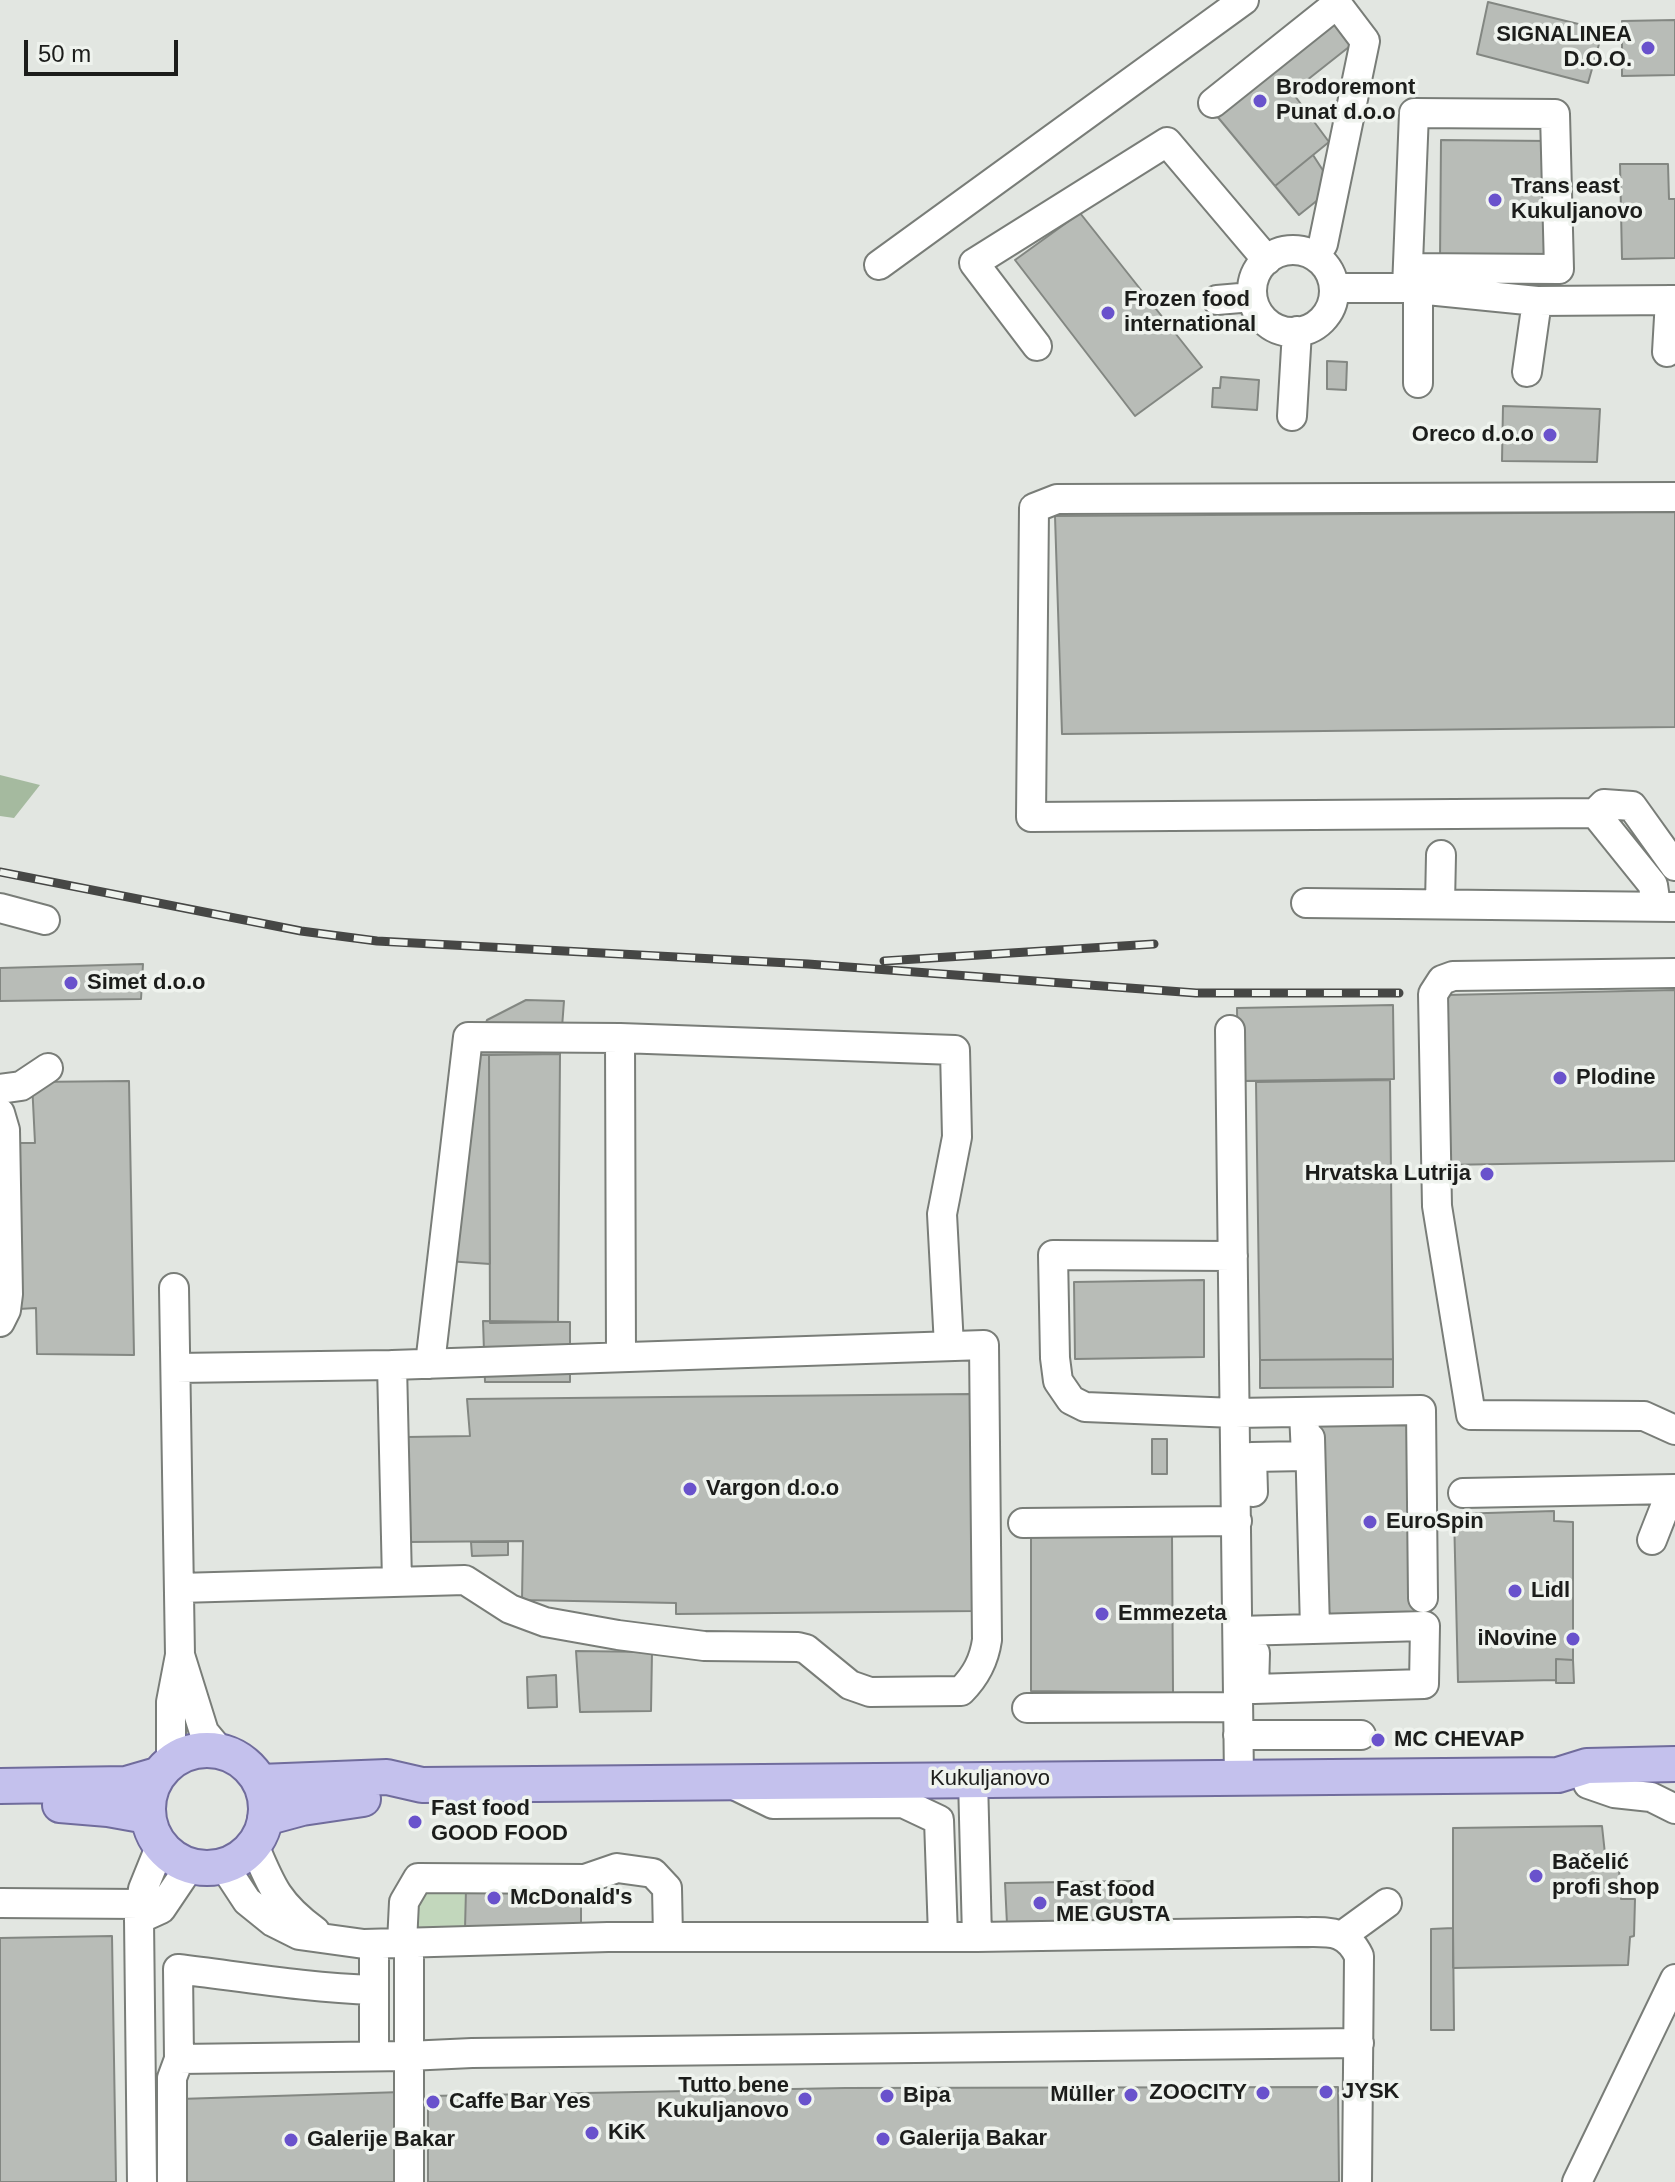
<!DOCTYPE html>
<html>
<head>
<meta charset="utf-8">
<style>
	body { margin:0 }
	#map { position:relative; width:1675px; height:2182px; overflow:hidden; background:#e2e6e1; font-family:Arial,sans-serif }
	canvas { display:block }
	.scale { position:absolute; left:24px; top:40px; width:154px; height:36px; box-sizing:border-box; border:4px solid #1c1d1b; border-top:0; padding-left:10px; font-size:24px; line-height:28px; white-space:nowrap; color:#1c1d1b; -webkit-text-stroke:6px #eff3ee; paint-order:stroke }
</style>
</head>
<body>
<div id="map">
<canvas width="1675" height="2182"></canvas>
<div class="scale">50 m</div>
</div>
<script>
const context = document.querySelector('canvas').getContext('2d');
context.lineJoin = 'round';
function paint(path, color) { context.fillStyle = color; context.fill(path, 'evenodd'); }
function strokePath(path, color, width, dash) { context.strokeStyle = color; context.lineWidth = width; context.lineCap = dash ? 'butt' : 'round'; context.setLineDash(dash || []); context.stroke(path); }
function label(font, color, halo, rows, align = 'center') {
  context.font = font + ' Arial,sans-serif'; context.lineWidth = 7; context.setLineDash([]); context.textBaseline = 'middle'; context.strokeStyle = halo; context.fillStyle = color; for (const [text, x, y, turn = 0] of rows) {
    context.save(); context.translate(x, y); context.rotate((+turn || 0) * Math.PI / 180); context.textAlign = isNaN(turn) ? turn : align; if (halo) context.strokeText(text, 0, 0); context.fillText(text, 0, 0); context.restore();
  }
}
const green = new Path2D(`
	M415,1889H466L465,1929L410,1930Z`);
const forest = new Path2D(`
	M0,775L40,785L14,818L0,816Z`);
const building = new Path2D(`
	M1488,2L1603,30L1588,83L1477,54Z
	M1338,11L1359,39L1292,92L1329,142L1275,186L1211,109Z
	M1675,20V75L1622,76V21Z
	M1441,140L1550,141L1549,260H1440Z
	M1313,155L1324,172L1319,199L1299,215L1275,186Z
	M1620,164H1668L1669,199H1675V258L1622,259Z
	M1080,213L1202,367L1135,416L1015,260Z
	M1327,361L1347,362L1346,390L1327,389Z
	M1221,377L1259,380L1257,410L1212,407L1213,388H1220Z
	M1503,406L1600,409L1597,462L1502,461Z
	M1675,512V727L1062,734L1055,516Z
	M143,964L141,999L0,1001V968Z
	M1675,990V1161L1443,1165L1446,995Z
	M526,1000L564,1001L560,1054L473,1055L487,1020Z
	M1393,1005L1394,1079L1238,1081L1237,1008Z
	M560,1054L558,1322L490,1323L489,1055Z
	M473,1055H489L490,1264L447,1261Z
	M1390,1080L1393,1359L1260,1360L1256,1082Z
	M129,1081L134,1355L37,1354L36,1308L19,1309L14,1143H35L32,1082Z
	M1204,1280V1357L1075,1359L1074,1282Z
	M483,1321L570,1322V1382H485Z
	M1393,1359V1387L1260,1388V1360Z
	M971,1394L975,1611L676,1614V1603L522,1600L523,1541L408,1542L407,1437L470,1436L467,1399Z
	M1416,1422L1421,1620L1325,1622L1320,1425Z
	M1152,1439H1167V1474H1152Z
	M1554,1511V1521L1573,1522V1660L1556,1659V1680L1458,1682L1454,1514Z
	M1031,1535L1172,1536L1173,1693L1031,1691Z
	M471,1542H508V1555L472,1556Z
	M576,1651L652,1652L651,1711L580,1712Z
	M1556,1659L1573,1660L1574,1683H1556Z
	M556,1675L557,1707L528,1708L527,1677Z
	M1602,1826L1605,1854H1618L1621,1899H1635L1634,1936L1630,1937L1628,1965L1453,1968V1828Z
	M1131,1881L1132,1921L1007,1924L1005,1883Z
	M581,1888V1927L465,1929L466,1889Z
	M1453,1928L1454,2030H1431V1929Z
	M112,1936L116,2182H0V1938Z
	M1338,2087L1339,2182H428V2096L845,2088Z
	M402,2092V2182H180L179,2099Z`);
const minor = new Path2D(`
	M1213,103L1337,4L1365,41L1323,244L1315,256
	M1252 291a41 41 0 1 1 82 0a41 41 0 1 1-82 0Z
	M879,265L1244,0
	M1334,288H1407L1537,301L1675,300
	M1407,288L1414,113L1555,114L1559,269L1408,268
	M1418,290V383
	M1217,300L1252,297
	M1037,346L974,263L1167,142L1267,260
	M1667,352L1670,300
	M1527,372L1537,301
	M1292,416L1297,331
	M1675,497L1057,499L1034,508L1031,817L1595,813L1604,804L1632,806L1675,866
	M1595,813L1653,885L1656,906
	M1306,903L1675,907
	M1440,904L1441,855
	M0,908L45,920
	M1230,1030L1239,1779
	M620,1038L621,1357
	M0,1089L21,1086L48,1068
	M0,1113L5,1130L8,1294L6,1310L0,1322
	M1233,1256L1053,1255L1055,1358L1058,1381L1071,1400L1085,1407L1235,1413L1421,1410L1423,1598
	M174,1288L180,1655
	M430,1364L468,1037L620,1038L955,1050L957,1137L942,1214L949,1346
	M392,1365L397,1581
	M176,1368L392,1365L984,1345L987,1640C984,1661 976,1676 961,1691L870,1692L850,1685L806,1649L798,1647L704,1646L618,1635L545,1622L510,1609L465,1580L179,1588
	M1675,1430L1644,1416L1471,1415L1437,1206L1433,994L1442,980L1453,976L1675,973
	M1310,1438L1315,1629
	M1253,1492L1252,1457L1306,1456L1304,1412
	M1463,1493L1675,1489
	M1023,1523L1237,1521
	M1652,1540L1665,1507L1675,1495
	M1238,1631L1425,1626L1424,1684L1254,1689L1255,1653
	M1027,1708L1238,1707
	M1238,1735H1361
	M171,1761V1702L180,1655L204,1732L219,1750
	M973,1779L977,1937
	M732,1784L773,1804L903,1803L939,1820L943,1936
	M1588,1784L1614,1793L1651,1797L1675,1809
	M254,1845C271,1886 278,1904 315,1931
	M224,1866L247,1901L273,1922L299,1935L364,1944L608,1937H977L1299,1932C1326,1933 1345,1927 1359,1956L1357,2182
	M0,1903L140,1904
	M139,1919L161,1909L190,1866
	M1343,1935L1387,1903
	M402,1943L404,1902L418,1878L585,1879L617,1868L653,1873L667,1888L668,1937
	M409,1943V2182
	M374,1944V2056
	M179,2059L178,1969C244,1977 308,1988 374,1990
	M142,2182L139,1919L143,1889L160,1847
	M172,2182V2078L179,2059L408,2056L472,2053L1359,2043
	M1577,2182L1675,1979`);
const major = new Path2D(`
	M148 1809a59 59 0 1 1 118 0a59 59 0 1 1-118 0Z
	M260,1782L387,1777L422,1785L1558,1775L1587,1766L1675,1764
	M0,1786L126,1784L157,1775
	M60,1805L108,1809L147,1816
	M265,1818L302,1808L363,1799`);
const rail = new Path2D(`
	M0,872L301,931L377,941L808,964L1196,993H1399
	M884,961L1154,944`);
const markers = [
	[1648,48,8,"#6952cc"],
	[1260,101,8,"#6952cc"],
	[1495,200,8,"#6952cc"],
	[1108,313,8,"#6952cc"],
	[1550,435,8,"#6952cc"],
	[71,983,8,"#6952cc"],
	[1560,1078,8,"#6952cc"],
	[1487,1174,8,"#6952cc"],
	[690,1489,8,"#6952cc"],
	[1370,1522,8,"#6952cc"],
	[1515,1591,8,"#6952cc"],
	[1102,1614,8,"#6952cc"],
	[1573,1639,8,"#6952cc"],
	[1378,1740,8,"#6952cc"],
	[415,1822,8,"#6952cc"],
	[1536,1876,8,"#6952cc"],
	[494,1898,8,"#6952cc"],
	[1040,1903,8,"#6952cc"],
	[1326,2092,8,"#6952cc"],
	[1263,2093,8,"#6952cc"],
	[1131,2095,8,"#6952cc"],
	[887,2096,8,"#6952cc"],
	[805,2099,8,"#6952cc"],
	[433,2102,8,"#6952cc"],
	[592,2133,8,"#6952cc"],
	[883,2139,8,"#6952cc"],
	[291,2140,8,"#6952cc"]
];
const poiNames = [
	["SIGNALINEA",1632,35,"right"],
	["D.O.O.",1632,60,"right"],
	["Brodoremont",1276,88],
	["Punat d.o.o",1276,113],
	["Trans east",1511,187],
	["Kukuljanovo",1511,212],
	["Frozen food",1124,300],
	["international",1124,325],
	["Oreco d.o.o",1534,435,"right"],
	["Simet d.o.o",87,983],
	["Plodine",1576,1078],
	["Hrvatska Lutrija",1471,1174,"right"],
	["Vargon d.o.o",706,1489],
	["EuroSpin",1386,1522],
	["Lidl",1531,1591],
	["Emmezeta",1118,1614],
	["iNovine",1557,1639,"right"],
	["MC CHEVAP",1394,1740],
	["Fast food",431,1809],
	["GOOD FOOD",431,1834],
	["Bačelić",1552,1863],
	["profi shop",1552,1888],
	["Fast food",1056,1890],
	["ME GUSTA",1056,1915],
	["McDonald's",510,1898],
	["Tutto bene",789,2086,"right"],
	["Kukuljanovo",789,2111,"right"],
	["JYSK",1342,2092],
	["ZOOCITY",1247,2093,"right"],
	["Müller",1115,2095,"right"],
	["Bipa",903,2096],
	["Caffe Bar Yes",449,2102],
	["KiK",608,2133],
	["Galerija Bakar",899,2139],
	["Galerije Bakar",307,2140]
];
const streetNames = [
	["Kukuljanovo",990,1779]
];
paint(green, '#c2d7bc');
paint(forest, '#a5ba9f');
paint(building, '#b8bcb7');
strokePath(building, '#838782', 2);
strokePath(minor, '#797d78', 32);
strokePath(major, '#706c9c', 38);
strokePath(minor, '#fff', 28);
strokePath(major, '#c4c1ed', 34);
strokePath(rail, '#464745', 9);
strokePath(rail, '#eff3ee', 6, [18]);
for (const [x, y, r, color] of markers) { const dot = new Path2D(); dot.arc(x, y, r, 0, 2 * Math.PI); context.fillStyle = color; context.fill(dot); strokePath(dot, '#eff3ee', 3); }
label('bold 22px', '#1c1d1b', '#eff3ee', poiNames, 'left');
label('22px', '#1c1d1b', '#eff3ee', streetNames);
</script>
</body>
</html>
